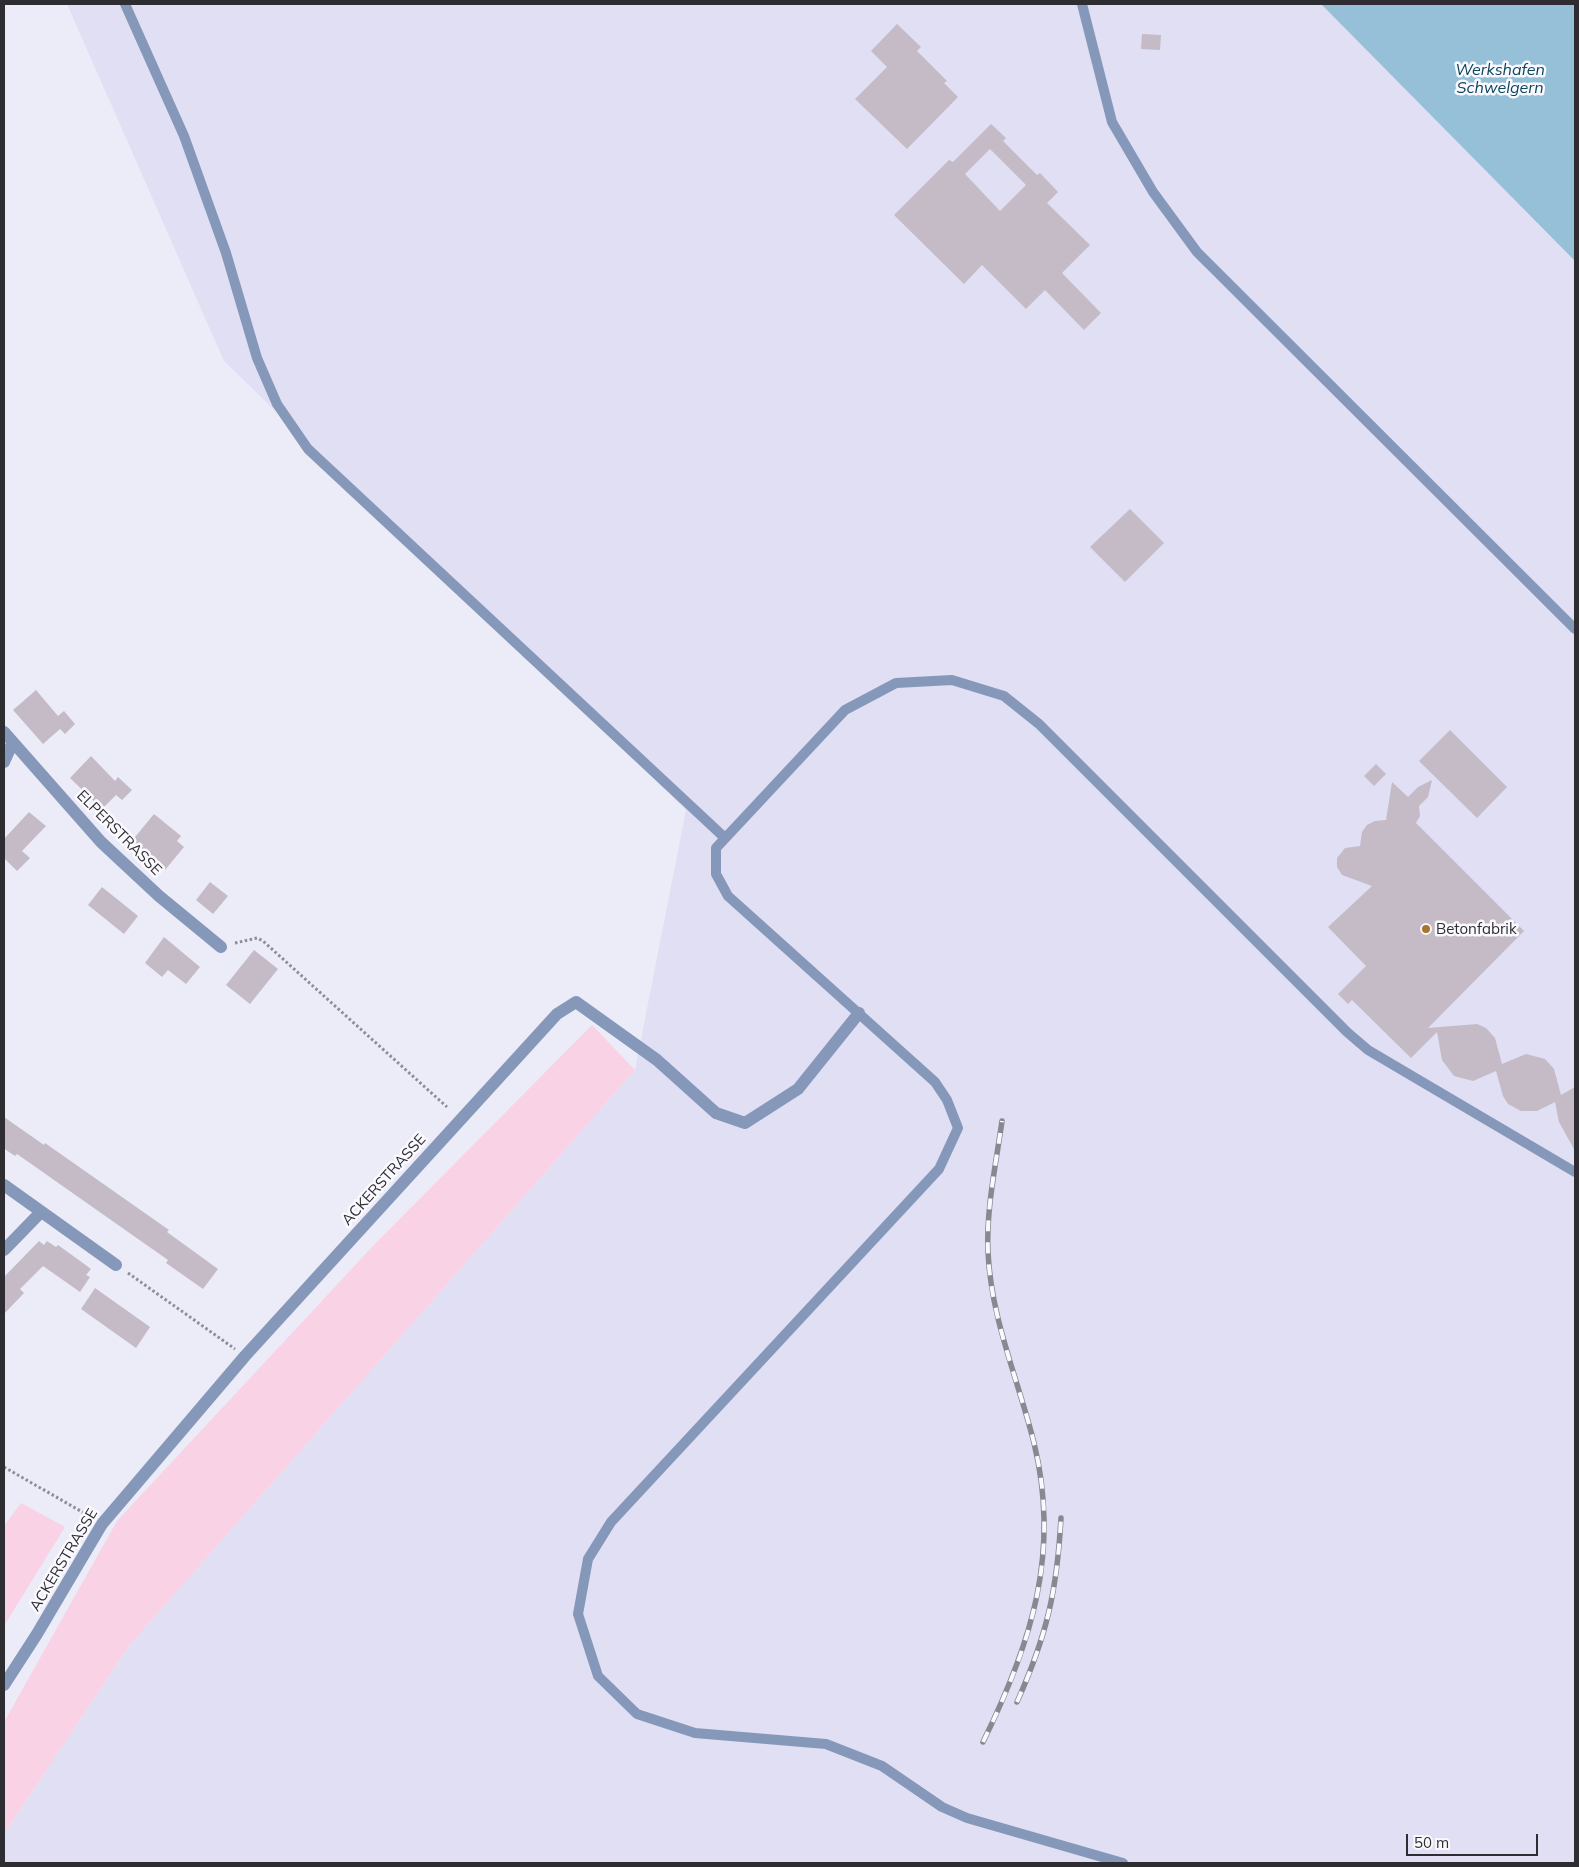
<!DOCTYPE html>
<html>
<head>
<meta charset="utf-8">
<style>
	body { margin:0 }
	#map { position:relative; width:1579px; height:1867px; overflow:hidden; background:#ecebf8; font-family:Mulish,sans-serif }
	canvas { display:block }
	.frame { position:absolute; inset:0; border:5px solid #2e2d32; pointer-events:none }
	.scale { position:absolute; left:1406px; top:1834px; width:132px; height:22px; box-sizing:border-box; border:2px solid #2e2d32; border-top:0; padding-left:6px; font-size:15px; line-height:18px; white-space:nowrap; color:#2e2d32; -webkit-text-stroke:4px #f9f9fe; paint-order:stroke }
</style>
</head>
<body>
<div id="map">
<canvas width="1579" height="1867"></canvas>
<div class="frame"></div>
<div class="scale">50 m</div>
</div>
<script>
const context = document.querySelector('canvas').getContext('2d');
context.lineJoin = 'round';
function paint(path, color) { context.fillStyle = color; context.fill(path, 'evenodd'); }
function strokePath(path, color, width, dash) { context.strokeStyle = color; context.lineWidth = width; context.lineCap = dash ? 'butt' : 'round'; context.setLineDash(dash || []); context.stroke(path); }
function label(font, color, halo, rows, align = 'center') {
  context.font = font + ' Mulish,sans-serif'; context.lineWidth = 5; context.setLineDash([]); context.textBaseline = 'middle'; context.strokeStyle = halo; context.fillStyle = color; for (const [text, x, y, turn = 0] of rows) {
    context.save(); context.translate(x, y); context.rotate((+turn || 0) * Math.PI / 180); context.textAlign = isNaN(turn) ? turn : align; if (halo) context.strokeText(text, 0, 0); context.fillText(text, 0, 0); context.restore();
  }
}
const built = new Path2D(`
	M67,4H1321L1575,261V1863H4V1834L129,1646L635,1070L686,810L224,361Z`);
const green = new Path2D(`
	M592,1025L635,1070L129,1646L4,1834V1722L117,1521L372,1247Z
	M21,1503L65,1527L4,1626V1526Z`);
const water = new Path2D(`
	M1321,4H1575V261Z`);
const building = new Path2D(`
	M897,24L921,47L917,51L947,81L944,83L958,97L907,149L855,99L887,67L871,51Z
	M1142,34L1161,35L1160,50L1141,49Z
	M991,124L1006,138L1003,141L1037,175L1040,173L1058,192L1047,203L1090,245L1062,273L1101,313L1084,330L1045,290L1026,309L982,265L964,284L894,215L949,160L953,162ZM990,149L1026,185L1000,211L965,174Z
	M1130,509L1164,543L1125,582L1090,547Z
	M36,690L58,716L64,711L75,724L65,734L60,729L43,744L13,710Z
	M1450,730L1507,787L1477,818L1419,761Z
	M91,756L115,781L118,777L132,790L122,800L116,795L102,809L70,778Z
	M1376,764L1386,774L1374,786L1364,776Z
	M1432,780L1428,797L1419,806L1420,816L1416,823L1524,931L1428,1028L1477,1024L1486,1028L1495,1038L1502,1064L1526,1054L1545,1059L1554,1069L1561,1095L1575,1087V1151L1559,1122L1555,1102L1537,1111H1521L1508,1104L1503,1096L1496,1071L1473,1081L1454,1076L1442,1060L1437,1032L1411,1058L1352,1000L1348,1004L1338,994L1366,966L1328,927L1372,886L1342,875L1337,867V858L1345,848L1360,846L1362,832L1367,825L1375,821L1386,820L1392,782L1408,797L1418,787Z
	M29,812L46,826L22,851L30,858L17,871L4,858V839Z
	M154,814L181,836L177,841L184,847L165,870L131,842Z
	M210,882L228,896L213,914L196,900Z
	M102,887L138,916L124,934L88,905Z
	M164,937L200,967L186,984L168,970L162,977L145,963Z
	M254,950L278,969L250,1004L226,985Z
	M4,1117L44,1145L45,1143L169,1230L167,1232L218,1269L203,1289L166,1263L168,1260L17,1154L15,1156L6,1150L4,1147Z
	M39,1241L44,1245L47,1241L56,1247L58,1245L76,1258L91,1269L86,1275L90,1277L80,1292L43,1266L20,1289L24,1293L4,1314V1277Z
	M95,1288L150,1327L136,1348L81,1309Z`);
const path = new Path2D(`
	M235,943L257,938L263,941L447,1107
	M128,1273L235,1349
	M4,1467L91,1517`);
const service = new Path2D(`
	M125,4L184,136L226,253L257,358L277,404L308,449L725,838
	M1082,4L1112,122L1153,192L1197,252L1575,629
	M1123,1863L967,1818L942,1807L882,1766L826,1744L695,1733L637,1714L598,1676L578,1614L588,1559L611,1522L939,1169L958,1128L947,1100L935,1082L728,896L716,874V848L845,710L896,683L952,680L1004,696L1039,724L1347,1032L1368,1050L1575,1172`);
const minor = new Path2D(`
	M4,732L101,842L159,896L221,947
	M4,762L12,744
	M4,1185L116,1265
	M4,1250L41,1212
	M4,1685L37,1634L102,1524L245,1356L557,1014L576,1002L657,1060L716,1113L745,1123L798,1089L859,1013`);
const rail = new Path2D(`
	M1017,1702C1047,1635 1057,1591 1061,1518
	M983,1742C1031,1644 1061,1553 1034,1443C1018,1379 991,1319 988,1252C986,1209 996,1164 1002,1121`);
const markers = [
	[1426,929,5,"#a7752b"]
];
const streetNames = [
	["ELPERSTRASSE",119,833,45],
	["ACKERSTRASSE",384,1180,-48],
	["ACKERSTRASSE",64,1560,-59]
];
const poiNames = [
	["Betonfabrik",1436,929]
];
const waterNames = [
	["Werkshafen",1500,70],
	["Schwelgern",1500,88]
];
paint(built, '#e1dff4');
paint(green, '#fad2e5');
paint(water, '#95c0d8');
paint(building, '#c4bbc6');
strokePath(path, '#8e8d97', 3, [2.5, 2.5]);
strokePath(service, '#8598b9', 10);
strokePath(minor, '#8598b9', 12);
strokePath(rail, '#898891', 5.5);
strokePath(rail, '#f9f9fe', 4, [11]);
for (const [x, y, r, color] of markers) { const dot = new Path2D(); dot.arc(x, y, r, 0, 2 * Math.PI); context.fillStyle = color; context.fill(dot); strokePath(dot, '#f9f9fe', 2); }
label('15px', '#2e2d32', '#f9f9fe', streetNames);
label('15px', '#2e2d32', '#f9f9fe', poiNames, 'left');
label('italic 16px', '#0b455e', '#f9f9fe', waterNames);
</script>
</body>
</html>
